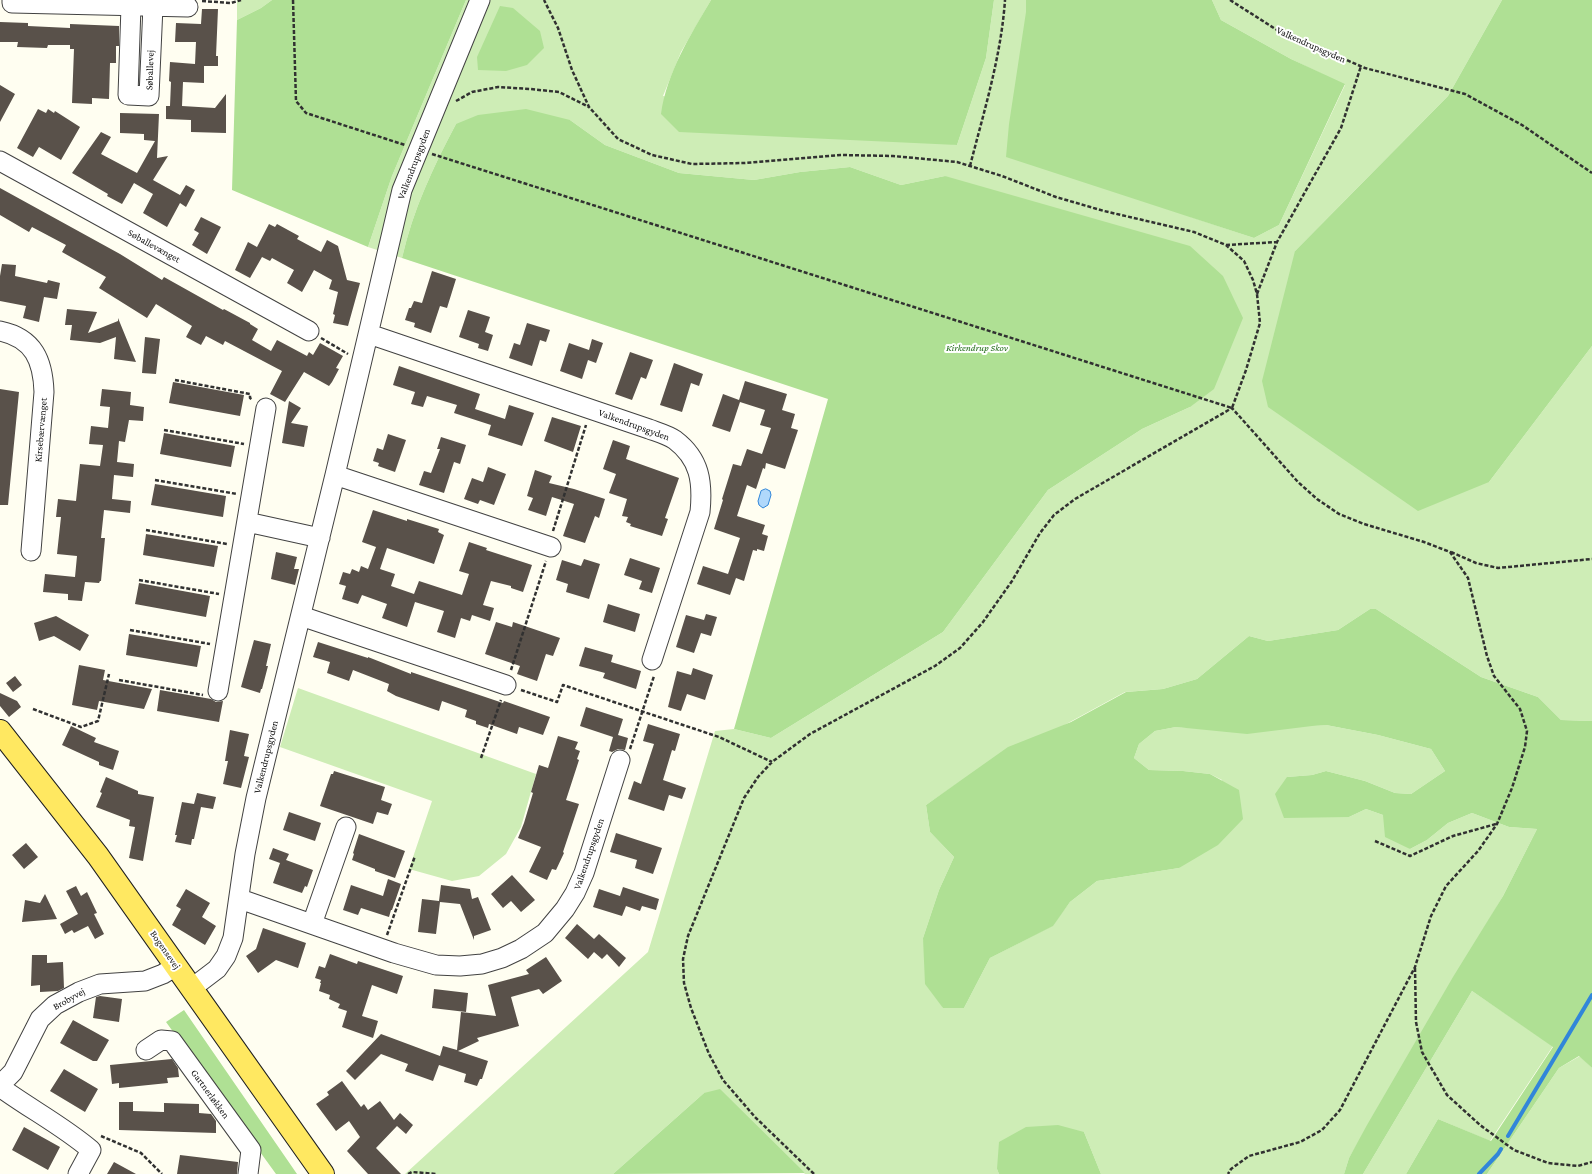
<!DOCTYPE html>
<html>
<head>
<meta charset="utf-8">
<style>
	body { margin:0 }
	canvas { display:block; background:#fffef1 }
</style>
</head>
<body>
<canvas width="1592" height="1174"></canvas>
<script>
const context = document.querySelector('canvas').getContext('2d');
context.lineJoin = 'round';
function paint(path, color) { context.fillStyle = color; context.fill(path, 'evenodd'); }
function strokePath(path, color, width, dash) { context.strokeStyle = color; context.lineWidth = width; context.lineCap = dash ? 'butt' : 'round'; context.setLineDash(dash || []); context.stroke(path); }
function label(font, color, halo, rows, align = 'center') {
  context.font = font + ' "Crimson Pro",serif'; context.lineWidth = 4; context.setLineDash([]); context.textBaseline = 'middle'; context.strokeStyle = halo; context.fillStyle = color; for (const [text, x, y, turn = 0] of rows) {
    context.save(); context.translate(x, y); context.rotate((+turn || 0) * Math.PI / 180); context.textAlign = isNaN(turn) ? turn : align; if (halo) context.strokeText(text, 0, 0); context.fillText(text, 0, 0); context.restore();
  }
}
const green = new Path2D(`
	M237,0H272L261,8L237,20Z
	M466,0H711L681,52L663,96L957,145L986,58L994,0H1026V12L1191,217L1254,238L1279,225L1345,85L1291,59L1221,20L1212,0H1502L1448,96L1295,251L1489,482L1592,346V721L1561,720L1538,697L1481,677L1376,609H1370L1338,630L1268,641L1249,636L1197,679L1163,689L1125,692L958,783L926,805L930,832L954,857L939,890L923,938L943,1008H964L990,958L1052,926L1070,902L1097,881L1179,868L1222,780L1210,774L1183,771L1149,770L1134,758L1139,744L1155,731L1176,727L1208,729L1326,725L1378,735L1431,749L1445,771L1411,794L1395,793L1365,781L1326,771L1312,775L1287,777L1349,817L1366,809L1383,815L1410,849L1427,840L1448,823L1472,813L1509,827L1537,829L1503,896L1349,1158L1344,1174H1101L1084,1132L997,1169L999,1174H804L805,1173L704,1093L613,1174H405L648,952L715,731L734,729L771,738L943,632L1048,490L1142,429L1190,407L945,176L901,185L850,167L800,172L754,180L679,173L605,145L570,120L456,124C433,167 413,210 402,258L368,247L392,176Z
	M298,688L536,774L521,827L506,854L479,876L452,881L409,869L432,801L280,747Z
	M1472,991L1553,1046L1490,1141L1438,1119L1406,1174H1363Z
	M1580,1056L1592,1068V1174H1487L1559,1068Z`);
const forest = new Path2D(`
	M272,0H466L392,176L368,247L232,190L237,20L261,8Z
	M711,0H994L986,58L957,145L679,132L661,114C667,72 690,36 711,0Z
	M1026,0H1212L1221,20L1291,59L1345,84L1279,225L1254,238L1006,157L1009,124L1026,12Z
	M1502,0H1592V346L1489,482L1418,511L1268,407L1262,381L1295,251L1448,96Z
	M500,6L513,8L540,31L544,48L527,65L506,71L478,70L477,57Z
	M526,109L570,120L605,145L679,173L754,180L800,172L850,167L901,185L945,176L1190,246L1223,276L1243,318L1214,389L1190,407L1142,429L1048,490L943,632L771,738L734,729L828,399L402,258C413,210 433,167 456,124L478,115Z
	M1370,609H1376L1481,677L1538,697L1561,720L1592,721V1068L1579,1056L1559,1068L1487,1174H1406L1438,1119L1491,1141L1553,1047L1472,991L1363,1174H1344L1349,1158L1367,1125L1453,977L1503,896L1537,829L1509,827L1472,813L1448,823L1427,840L1410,849L1385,837L1383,815L1366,809L1349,817L1284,818L1275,794L1287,777L1312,775L1326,771L1365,781L1395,793L1411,794L1445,771L1431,749L1378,735L1326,725L1312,726L1247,734L1176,727L1155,731L1139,744L1134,758L1149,770L1183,771L1210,774L1239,790L1243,819L1218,845L1179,868L1097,881L1070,902L1053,926L990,958L964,1008H943L925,984L923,938L939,890L954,857L930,832L926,805L1008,747L1071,722L1126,692L1163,689L1197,679L1249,636L1268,641L1338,630Z
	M184,1010L297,1174H276L166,1022Z
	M720,1089L805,1173L613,1174L704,1093Z
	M1058,1125L1084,1132L1101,1174H999L997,1169L999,1142L1026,1127Z`);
const water = new Path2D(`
	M766,489L770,491L771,495L768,505L763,508L759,505L758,501L761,491Z`);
const stream = new Path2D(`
	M1508,1136L1592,995
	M1479,1174L1498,1154L1501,1149`);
const building = new Path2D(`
	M202,9H218L216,56H218V66H204V83L183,82L182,106L215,108L226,94V133L191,132V120L166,119V106H170L171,82L169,81L170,62L195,64L196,42H175L176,23L201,24Z
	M0,22L28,23V26L70,28V24L119,26V46H116V63H110L109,99L92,98V104L72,103L74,49H70V45H48L47,48L17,47L18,42H0Z
	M0,85L15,94L0,122Z
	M38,109L46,113L48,109L54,113L55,111L80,127L61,160L39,147L33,157L17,148Z
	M120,113L159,114L157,158L168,156L153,180L180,195L186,185L195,190L186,207L180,203L167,227L143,213L153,194L134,183L122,204L107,196L108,194L72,173L101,132L111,137L101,154L137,173L155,141L144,140V134L120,133Z
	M0,188L120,254L162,280L164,277L223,310L224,309L250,323V324L258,329L252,340L271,351L277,340L307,356L309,352L313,355L320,343L336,352L343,356L336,368L339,369L332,382L329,386L304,372L285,402L270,394L282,371L225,341L223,345L206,336L201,345L186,337L192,326L156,304L147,318L99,288L106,277L62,252L66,245L32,227L29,232L0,215Z
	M201,217L221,227L207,254L192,245L199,233L194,230Z
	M269,224L275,227L277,224L299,236L297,239L321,252L327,240L338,246L347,280L360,283L348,326L333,323L335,315L333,314L338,292L329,289L332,280L314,270L302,292L287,283L294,270L272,258L270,261L262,257L250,278L235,270L248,242L257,247Z
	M2,264L16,265L15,276L47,283L48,280L60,283L57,299L44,297L39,322L23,318L26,306L0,301V276Z
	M432,271L456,279L447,308L440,306L431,333L414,327L415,323L405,320L409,308H411L414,301L422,303Z
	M67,309L97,312L88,333L118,321V318L136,362L114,359L116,337L100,343L70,340L72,325H65Z
	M468,310L490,317L485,332L493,335L488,351L478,348L479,344L459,337Z
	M527,323L550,330L546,342L540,340L532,366L509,358L514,343L520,345Z
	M145,337L160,339L156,374L142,373Z
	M592,339L603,343L596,363L588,360L582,379L560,371L569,343L589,350Z
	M630,352L653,360L646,379L641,377L632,400L615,394Z
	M674,363L703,374L699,386L691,383L682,412L660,405Z
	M399,366L480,394L475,409L505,419L509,405L534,413L522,446L488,435L491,425L454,413L457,405L427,396L423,407L411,404L415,392L393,385Z
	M745,381L787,394L782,410L795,414L791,428L798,430L785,469L766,463L765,469L763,468L756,489L747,485L737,516L765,525L762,534L768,536L764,551L757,549V551L753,550L744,581L736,578L730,595L697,584L703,566L728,574L740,538L714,529L723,500L722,499L733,464L741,466L747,449L762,454L771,428L760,425L765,410L740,402L730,432L712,426L723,394L739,400Z
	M173,382L244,395L240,416L169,403Z
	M0,389L19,392L8,505H0Z
	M102,389L131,392L130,405L144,407L143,421L129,420L125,442L119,441L117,462L134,464L133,477L114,475L112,499L131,501L130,513L104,510L101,538H105L101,581H100L99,583L85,582L82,601L68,600V594L43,592L45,574L75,577L77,556L57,554L61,517H56L58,499L76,501L80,464L100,466L103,445L89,444L91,426L108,428L110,407L100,406Z
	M289,401L301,408L291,423L308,426L304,447L282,443Z
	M552,417L581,426L573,452L544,441Z
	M164,433L235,446L231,467L160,454Z
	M388,434L406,440L395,472L378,466L379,463L373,461L377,448L383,450Z
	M441,437L466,445L460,464L454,462L444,493L419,485L424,471L431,473L440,449H437Z
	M613,440L630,446L626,459L679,478L665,518L668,519L662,536L630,526L631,524L626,522L628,517L622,516L627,499L609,493L616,474L603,469Z
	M488,467L506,474L494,505L480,500L478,504L464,499L472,478L483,482Z
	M535,470L552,476L549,483L574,489L605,499L599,518L595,516L585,543L563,536L574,504L552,497L546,516L528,510L533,498L527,496Z
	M155,484L226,496L223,517L151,505Z
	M373,510L407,521V519L439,529L438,532L444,535L434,564L387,548L380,569L395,574L391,586L414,594L419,581L462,595L469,574L459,571L469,542L487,548L486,550L532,565L523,592L511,588V586L491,581L483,605L494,608L490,621L472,615L470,621L461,618L455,638L437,632L444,611L415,602L407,627L382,618L387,604L362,595L358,604L342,599L346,586L339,584L343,572L350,574L352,569L359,572L361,566L368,569L376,547L362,542Z
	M146,534L218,546L214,567L143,555Z
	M276,552L297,557L294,569H299L295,585L271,579Z
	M630,558L660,568L652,593L639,589L642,581L624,575Z
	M584,559L600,564L589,599L566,592L568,584L556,580L562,560L581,566Z
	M139,583L210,596L206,617L135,604Z
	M608,604L640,614L635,632L603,622Z
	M706,614L717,617L711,636L701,633L694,653L676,647L686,615L704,620Z
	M56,616L89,635L80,651L54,636L39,641L34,623Z
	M496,622L512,627L513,622L560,638L553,656L546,654L537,681L517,674L520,666L485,654Z
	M129,634L201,646L197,667L126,655Z
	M254,640L271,644L266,666H268L262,689H261L260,693L241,687Z
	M318,642L368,658V657L411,674V672L503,703L504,701L550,717L543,735L519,727L517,734L489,724L488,728L476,724V721L465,717L467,710L442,701L439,711L396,696L387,691L389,684L353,670L349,681L327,673L330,662L313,657Z
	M585,647L613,655L611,662L641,671L636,689L603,678L605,673L579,666Z
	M79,665L105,670L103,680L152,689L144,709L99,701L97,710L72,705Z
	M693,668L713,675L705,700L687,694L681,711L668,707L677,671L691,675Z
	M15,676L22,685L13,692L6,683Z
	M160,690L211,699L216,702L223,701L219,722L157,711Z
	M0,693L17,701L21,707L9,717L0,706Z
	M586,707L623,719L618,735L628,738L625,750L618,749L612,752L609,751L613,737L580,726Z
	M648,724L680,734L675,751L672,750L663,780L686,788L682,799L669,795L664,811L628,799L634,781L641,784L654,744L643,741Z
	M71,726L96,738L94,742L119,751L113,770L99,765V762L62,745Z
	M230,730L249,734L244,756L249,757L241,788L223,784L228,761H225Z
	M558,736L578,742L575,749L580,751L577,759L579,760L566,800L579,804L563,852L564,853L556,870L552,869L547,880L529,872L541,847L518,838L524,823L533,793L531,792L539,765L548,768Z
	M334,771L385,787L381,800L392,804L388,815L377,812L373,824L320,806L331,774H333Z
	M106,777L138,791V794L154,797L143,861L129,858L135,827L129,826L130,820L96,807L102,793L100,792Z
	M197,793L216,797L213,809L201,807L194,839H192L191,845L175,842L177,835H175L182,802L194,804Z
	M289,812L321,823L315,841L283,830Z
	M616,833L662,848L653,874L635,868L637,860L610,852Z
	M359,834L405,851L395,878L375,871V869L352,860L354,854L353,853Z
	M26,843L38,857L24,869L12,855Z
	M273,848L289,854L286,860L313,870L307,887L305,886L302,893L273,883L280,863L269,859Z
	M512,875L535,900L521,912L511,901L503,908L491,894Z
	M388,879L401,884L392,910H391L389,917L361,908L358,915L343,910L351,885L383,896Z
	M441,885L470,889L472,899L478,897L491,930L474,936V940L460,904L440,902L436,934L418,932L422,899L439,901Z
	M76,886L81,896L87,892L97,913L94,914L104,934L95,939L88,926L74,933L72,930L65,934L60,924L78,914L66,891Z
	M623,887L659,899L656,910L642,906L640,911L626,906L622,916L593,907L599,889L620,896Z
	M186,889L210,903L202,917L216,926L205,945L172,925L181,909L176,906Z
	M45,894L57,919L22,922L25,900L40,903Z
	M577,924L594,939L599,934L626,958L619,967L607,954L602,959L594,952L588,959L565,938Z
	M263,928L306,943L298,968L276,960L258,973L246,956L256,949Z
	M330,954L357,964L358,961L403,976L397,994L372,985L362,1016L378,1021L373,1038L342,1027L347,1011L338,1008L340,1004L329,999L330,995L319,991L321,983H320L321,980L315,978L319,966L325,968Z
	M32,955H47V963L63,962L64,988L58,991L40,992V985L31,986Z
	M546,957L562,981L543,994L539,989L511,997L519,1026L477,1038L479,1041L458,1051L488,1061L482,1079H480L477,1086L464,1082L466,1074L439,1065L433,1081L405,1071L408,1064L381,1054L355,1080L346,1071L381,1034L440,1056L443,1046L457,1050L461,1012L496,1016L488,985L529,974L526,970Z
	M434,989L468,993L466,1012L432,1008Z
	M100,996L122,999L119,1022L93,1018L96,997Z
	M73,1020L109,1040L97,1061H93L60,1043Z
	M172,1059L178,1068L179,1077L167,1078L168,1083L119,1088V1083L112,1084L110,1065Z
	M64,1069L98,1089L85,1112L50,1091Z
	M342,1081L361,1107L364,1104L368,1110L380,1101L394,1120L400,1113L413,1125L406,1134L397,1126L376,1148L401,1174H368L347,1151L360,1137L349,1121L336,1131L316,1104L329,1095L327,1092Z
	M119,1102H133V1111L164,1112V1103L199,1104V1113L211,1114L216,1121V1133L119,1130Z
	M24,1127L60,1147L48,1170L12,1150Z
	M180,1155L238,1162L237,1174H177Z
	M114,1162L136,1174H107Z`);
const path = new Path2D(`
	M293,0L296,101L306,113L405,145
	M1230,0L1277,30L1365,68L1465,94L1522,125L1592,173
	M202,1L231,3L241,0
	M456,101L472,92L498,87L530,89L559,92L589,107
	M432,154L1232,408L1246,370L1260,323L1257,294L1253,280L1244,261L1226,245L1194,232L1104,211L1056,197L1002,176L957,162L893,156L841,155L744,163L692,164L652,155L618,139L589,107L572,70L558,28L544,0
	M970,166C984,111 1001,57 1005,0
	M1226,245L1277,242
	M1257,294L1277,242L1341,128L1361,66
	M321,338L348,354
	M175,380L250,394V398L253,400
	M164,430L244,444
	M155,480L237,494
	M146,530L227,544
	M553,531L586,425
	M1451,552L1476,563L1498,568L1592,559
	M139,580L219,594
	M130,630L210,644
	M511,670L546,561
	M119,680L203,695
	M521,690L557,702L563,685L719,737L772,762
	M33,709L81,727L98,721L109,674
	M630,749L654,676
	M481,758L501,700
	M1375,841L1410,856L1453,836L1496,824
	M387,935L415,856
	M1415,968L1416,1022L1422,1052L1447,1095L1480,1125L1514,1150L1548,1163L1578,1166L1592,1162
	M101,1136L141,1153L162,1174
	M408,1174L412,1172L437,1174
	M814,1174L755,1117L723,1080L709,1054L691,1008L684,983L683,959L688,936L744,798L758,777L772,762L810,734L935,666L960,648L983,622L1012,581L1040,533L1054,515L1075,499L1232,408L1298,482L1317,499L1339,514L1364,524L1424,542L1450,552L1468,578L1487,656L1494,676L1520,709L1527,731L1525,747L1512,788L1497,824L1478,851L1446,886L1431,916L1415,967L1340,1110L1322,1130L1300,1142L1249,1156L1231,1169L1228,1174`);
const minor = new Path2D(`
	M12,0V3L188,7
	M131,6L128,95L149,96L153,6
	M0,161L309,331
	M0,331C34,338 43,361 44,392L31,551
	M369,334L649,429C657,432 668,435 675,440C700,459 703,482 700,512L652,660
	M335,475L551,547
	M247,522L320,538
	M301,616L506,685
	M218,691L266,408
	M240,899L394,953L436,965L460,966L482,964L502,958L521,949L545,933L565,909L575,893L584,873L620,760
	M312,924L346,827
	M192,988L217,969L226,956L233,938L245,854L256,798L335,475L402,190L480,0
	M146,1050L161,1040L172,1041L251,1150L248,1174
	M0,1085L13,1072L40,1019L55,1005L79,992L100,984L145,981L163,974L176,966
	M0,1087C30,1109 63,1126 91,1150L78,1174`);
const major = new Path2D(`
	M0,731L98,856L323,1174`);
const streetNames = [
	["Valkendrupsgyden",1311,45,24],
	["Søballevej",150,70,-88],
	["Valkendrupsgyden",414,164,-69],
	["Søballevænget",154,246,29],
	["Valkendrupsgyden",634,425,20],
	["Kirsebærvænget",41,430,-85],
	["Valkendrupsgyden",266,757,-76],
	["Valkendrupsgyden",589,854,-71],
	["Bogensevej",165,950,55],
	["Brobyvej",69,999,-29],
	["Gartnerløkken",210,1094,54]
];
const parkNames = [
	["Kirkendrup Skov",977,348]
];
paint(green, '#ceedb6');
paint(forest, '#afe094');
paint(water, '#b0d8fb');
strokePath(water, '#3186d9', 1);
strokePath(stream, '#3186d9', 4);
paint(building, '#59514a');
strokePath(minor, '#424242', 21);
strokePath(major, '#202020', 24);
strokePath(path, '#313131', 2.5, [4, 2]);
strokePath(minor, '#fff', 19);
strokePath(major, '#ffe861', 22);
label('10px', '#0f0f0f', '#fff', streetNames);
label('italic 10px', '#226d19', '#fff', parkNames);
</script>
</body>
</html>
